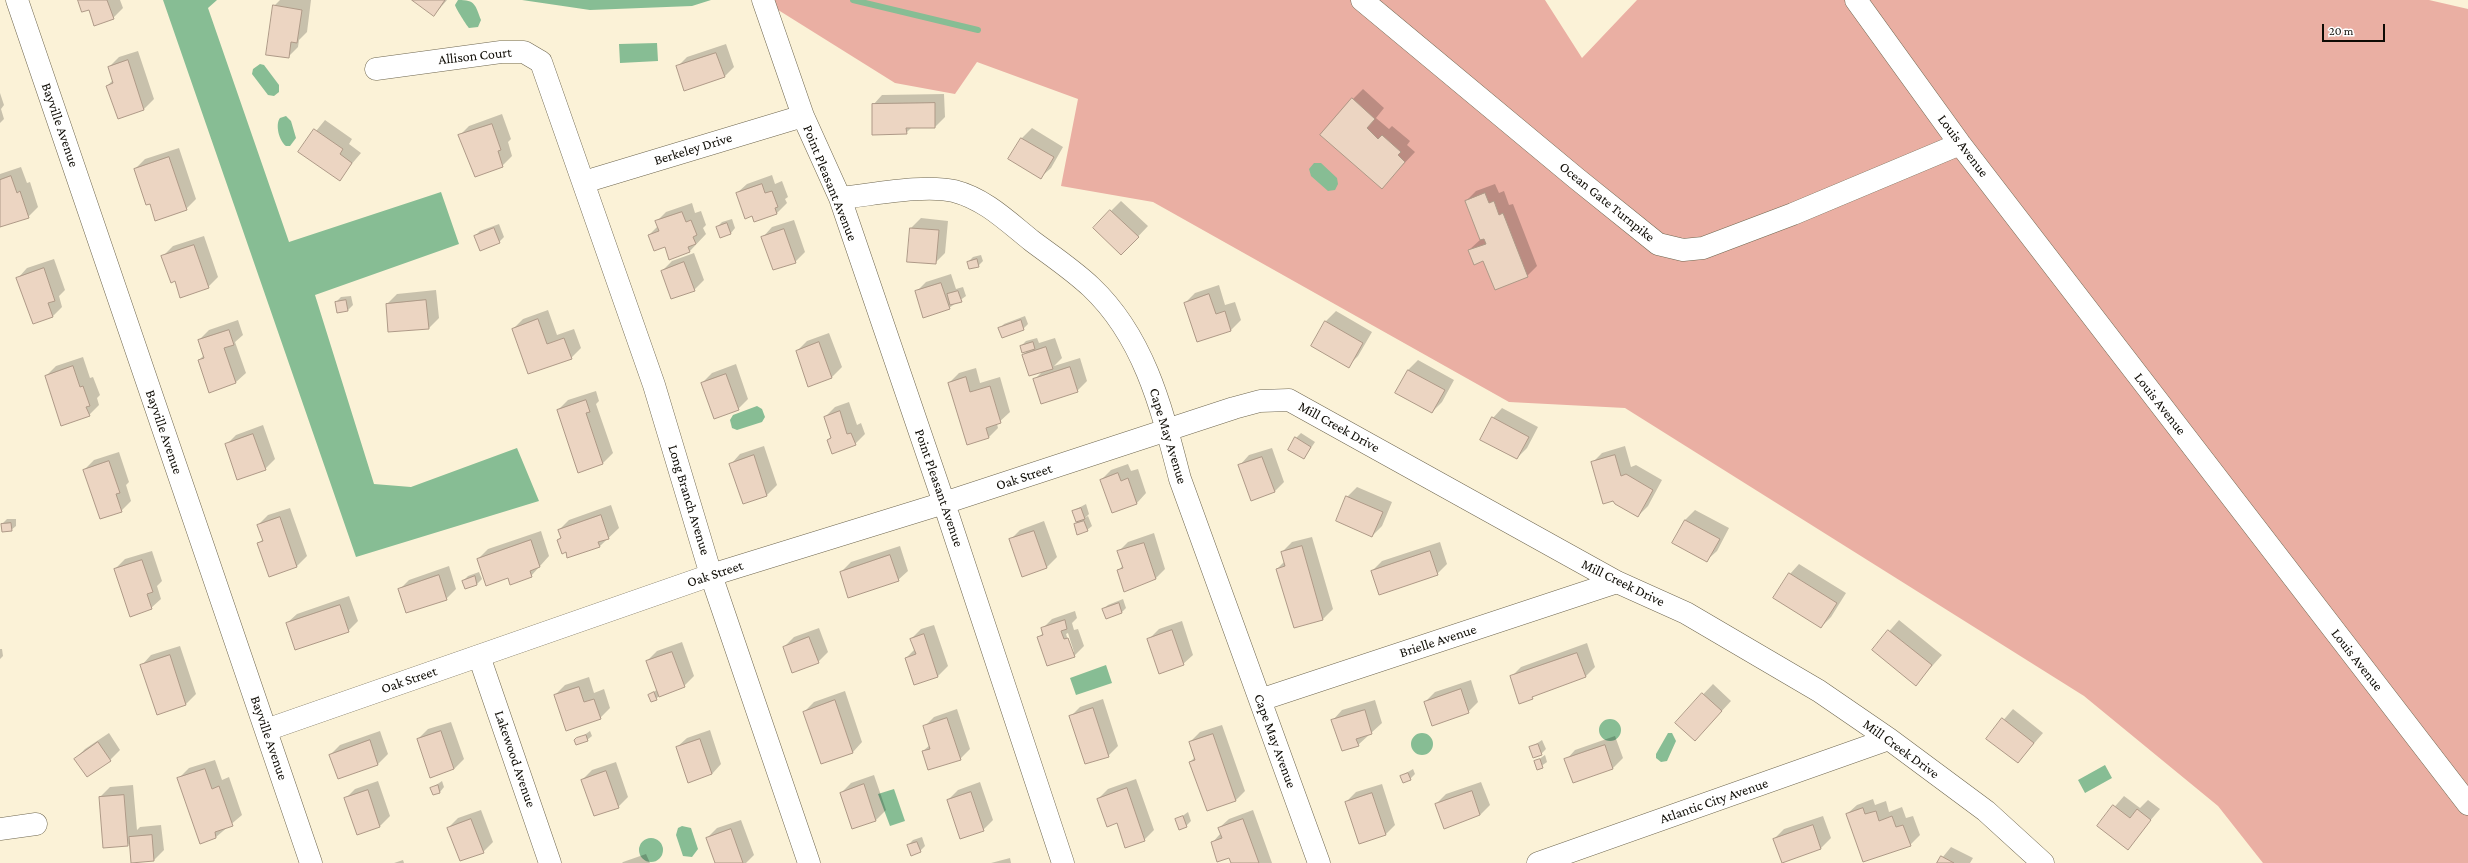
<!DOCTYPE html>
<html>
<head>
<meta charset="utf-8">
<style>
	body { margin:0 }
	#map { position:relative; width:2468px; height:863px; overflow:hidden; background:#fbf2d7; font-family:"Crimson Pro",serif }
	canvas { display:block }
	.scale { position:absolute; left:2322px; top:24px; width:63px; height:18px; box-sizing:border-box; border:2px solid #0e0b04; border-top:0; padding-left:5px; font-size:12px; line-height:14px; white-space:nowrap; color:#0e0b04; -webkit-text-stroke:3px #fff; paint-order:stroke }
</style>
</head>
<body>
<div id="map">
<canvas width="2468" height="863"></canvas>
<div class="scale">20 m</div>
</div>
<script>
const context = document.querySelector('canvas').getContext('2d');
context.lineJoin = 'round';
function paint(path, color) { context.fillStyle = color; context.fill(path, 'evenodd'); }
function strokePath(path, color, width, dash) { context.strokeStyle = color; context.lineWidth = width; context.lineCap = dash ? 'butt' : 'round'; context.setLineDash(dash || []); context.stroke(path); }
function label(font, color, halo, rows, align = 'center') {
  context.font = font + ' "Crimson Pro",serif'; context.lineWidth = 3.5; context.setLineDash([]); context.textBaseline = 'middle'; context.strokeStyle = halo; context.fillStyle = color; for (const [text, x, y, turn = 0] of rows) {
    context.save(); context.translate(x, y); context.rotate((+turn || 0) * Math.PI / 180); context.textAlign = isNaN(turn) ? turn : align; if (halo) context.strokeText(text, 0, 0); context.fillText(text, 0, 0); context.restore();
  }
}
const green = new Path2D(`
	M766,0H1545L1582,58L1637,0H2429L2468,9V863H2263L2218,806L2084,696L1625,408L1509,402L1153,202L1061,186L1078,99L977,62L955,94L895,83L767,3Z`);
const water = new Path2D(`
	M163,0H217L208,8L289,242L441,192L459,244L315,295L374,484L411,487L517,448L539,501L356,557Z
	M458,0C476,0 475,5 481,20L478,27L469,28C467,26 456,9 455,5Z
	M522,0H711L692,6L590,10Z
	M657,43L658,61L620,63L619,44Z
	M260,64L264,65L279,85V92L274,96L268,95L252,74L253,69Z
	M286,116L291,121L296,138L290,146H286C279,141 275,124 280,118Z
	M1314,163H1321L1337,178L1338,184L1335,190L1328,191L1311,176L1309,169Z
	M757,406L762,409L765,417L762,422L737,430L732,428L730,420L733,415Z
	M1106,665L1112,683L1076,695L1070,678Z
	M1599 730a11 11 0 1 1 22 0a11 11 0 1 1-22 0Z
	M1411 744a11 11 0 1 1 22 0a11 11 0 1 1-22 0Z
	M1668,733H1672L1676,741L1667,761L1661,762L1656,758V754Z
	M2105,765L2112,778L2085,793L2078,780Z
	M894,789L905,821L890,826L878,794Z
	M682,826L691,828L698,849L692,857L683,856L676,835L678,828Z
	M639 850a12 12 0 1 1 24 0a12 12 0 1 1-24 0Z`);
const shadow = new Path2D(`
	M79,0H120L123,8L113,18L90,9Z
	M280,0H311L307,32L299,40L298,47L288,57L274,6Z
	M413,0H447L434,15Z
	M726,44L734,67L724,77L677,67L687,57Z
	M138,51L154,99L144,109L107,86L113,80L109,67L119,57Z
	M1363,89L1384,108L1376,118L1389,129L1392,126L1410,141L1407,145L1415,152L1382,187L1353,99Z
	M0,93L4,105L1,109L4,119L0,123Z
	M944,94L945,117L935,127H912L906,133L873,105L882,95Z
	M502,114L511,139L508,142L512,156L502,166L460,135L469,126Z
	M325,120L352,139L349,144L361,153L339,179L300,151Z
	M1032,128L1063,147L1051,168L1041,177L1009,159L1022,138Z
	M179,148L196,199L186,209L150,203L135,169L145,159Z
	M21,167L27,183L30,182L38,207L28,217L0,226V174Z
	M772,175L775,184L782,181L788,197L785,199L787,203L777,213L755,221L737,193L747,184Z
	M1495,184L1499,193L1504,191L1509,205L1513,204L1537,266L1527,276L1484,260L1469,250L1481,239L1466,201L1476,191Z
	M1121,201L1148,226L1131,244L1094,228Z
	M692,203L695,213L701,211L706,225L703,228L706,234L689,252L665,246L649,235L658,226L656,222L666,212Z
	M921,218L948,221L945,253L935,263L911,228Z
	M732,219L735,228L731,233L717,227L722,222Z
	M794,220L805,252L795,262L763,237L772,227Z
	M499,224L504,237L499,242L475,236L480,231Z
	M204,236L218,277L208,287L175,280L163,256L173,246Z
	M694,253L704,280L694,290L662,271L672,261Z
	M981,255L983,261L978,266L968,262L973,257Z
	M54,259L65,290L59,296L62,307L52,317L18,278L27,268Z
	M951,274L956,289L963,287L966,296L949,308L916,292L926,282Z
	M1219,285L1225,305L1235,302L1241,320L1231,330L1197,341L1185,303L1195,293Z
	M436,290L439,318L429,328L387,304L397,294Z
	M351,296L353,305L348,310L336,302L341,297Z
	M548,310L557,335L574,329L581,348L571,358L513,329L523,319Z
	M1336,311L1372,332L1358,356L1348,366L1312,345L1326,321Z
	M1025,316L1028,324L1023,329L1000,328L1004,324Z
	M238,320L243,335L235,342L246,373L236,382L210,391L199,360L204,355L199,340L209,330Z
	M829,333L842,367L832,377L809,385L797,351L807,341Z
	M1037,338L1039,343L1055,338L1062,358L1054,366L1080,358L1087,381L1077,391L1035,379L1043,371L1023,355L1027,351L1021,346L1026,341Z
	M83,357L90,378L93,377L100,395L97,398L99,405L89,415L46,376L56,366Z
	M1418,360L1454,380L1442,402L1432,412L1396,392L1408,370Z
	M736,364L748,399L738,409L702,383L712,373Z
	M976,368L980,383L1000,377L1010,412L997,424L998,428L988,438L949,383L959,373Z
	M596,391L599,401L596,404L613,453L603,463L558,410L568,400Z
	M849,402L857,425L861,423L865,434L855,444L828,440L832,436L825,417L835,407Z
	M1502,408L1538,427L1527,448L1517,458L1493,418Z
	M263,425L275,459L265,469L226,445L236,435Z
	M1301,433L1315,442L1304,458L1296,438Z
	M764,446L777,485L767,495L744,503L731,464L740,454Z
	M1625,446L1631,467L1636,465L1662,480L1648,506L1638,516L1592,463L1602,453Z
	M1272,448L1284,482L1274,492L1240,465L1249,455Z
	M119,452L129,482L126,485L131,501L121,511L84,470L94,460Z
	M1128,464L1131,471L1138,469L1146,493L1137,503L1101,480L1111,470Z
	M1357,487L1392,502L1382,526L1372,536L1347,497Z
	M1086,504L1089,514L1085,518L1088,516L1092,526L1087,530L1075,524L1077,522L1073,511Z
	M611,505L619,528L600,546L568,556L558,540L561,537L559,530L569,520Z
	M290,508L307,556L297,566L259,543L263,539L258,525L268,515Z
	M1695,510L1729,528L1717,551L1707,560L1674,542L1685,520Z
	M7,519H16V526L11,530L2,524Z
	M1044,521L1057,557L1047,567L1022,575L1010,540L1020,530Z
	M541,531L549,556L531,576L509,577L478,559L488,549Z
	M1154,533L1165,569L1155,579L1119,570L1123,565L1118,552L1128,542Z
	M1312,537L1333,609L1323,619L1294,627L1277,569L1285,561L1282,552L1292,542Z
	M1440,542L1447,564L1437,574L1372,571L1382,561Z
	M900,546L908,571L898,580L841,572L851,562Z
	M152,551L162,581L157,586L161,599L151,608L115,569L125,559Z
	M1799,564L1846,593L1831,617L1821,627L1790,574Z
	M449,566L456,589L446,599L399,590L409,580Z
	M479,572L482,579L477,584L466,588L463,581L468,576Z
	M349,596L358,621L348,631L287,623L297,614Z
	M1123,599L1126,608L1122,612L1103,609L1108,605Z
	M1075,611L1077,618L1072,623L1074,630L1078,629L1084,646L1074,656L1039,637L1043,633L1042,629L1052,619ZM1068,633L1074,652H1072L1066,634Z
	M1899,620L1942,655L1916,684L1873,650Z
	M1182,621L1193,655L1183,664L1149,639L1159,629Z
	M934,625L948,666L938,676L906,658L915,649L911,639L921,629Z
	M819,628L828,652L818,662L784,647L794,637Z
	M682,642L694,676L684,686L660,695L656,699L649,695L658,689L647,661L657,651Z
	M1587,643L1595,667L1585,677L1536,694L1532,698L1511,677L1521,667Z
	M180,646L196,694L186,704L158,714L142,665L151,655Z
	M0,649H2L3,656L0,659Z
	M589,677L594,693L604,689L610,708L600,718L555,695L565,685Z
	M1471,680L1478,702L1468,712L1425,702L1435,692Z
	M1713,684L1731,701L1695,740L1676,723Z
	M845,691L862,742L853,752L804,712L814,702Z
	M1103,699L1118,746L1108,756L1070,717L1080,707Z
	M1375,700L1382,723L1358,745L1333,720L1342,710Z
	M957,709L970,749L960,759L923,751L930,745L924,727L934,717Z
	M2013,709L2043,733L2018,762L1988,738Z
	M451,722L464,759L454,769L418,739L428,729Z
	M1222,725L1245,791L1235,801L1190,762L1195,757L1190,742L1200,732Z
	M710,730L721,764L712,774L677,747L687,738Z
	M380,731L388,754L378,764L338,778L330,755L340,745Z
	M590,731L592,736L587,740L576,741Z
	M109,733L120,750L110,760L75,759L85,749Z
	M1615,736L1623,758L1613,768L1573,782L1566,760L1575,750Z
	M1542,740L1546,749L1541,754L1530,748Z
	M1545,755L1547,762L1537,769L1535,762Z
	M215,760L222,780L229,777L242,815L216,837L179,778L189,768Z
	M616,762L628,797L618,807L582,780L592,770Z
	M1413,769L1415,774L1410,779L1401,776Z
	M874,775L886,810L876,820L853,828L841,793L851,783Z
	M1136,779L1154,830L1144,840L1117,822L1098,799L1108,789Z
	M378,781L390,816L380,826L357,834L345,799L355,789Z
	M442,781L444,787L440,792L432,788Z
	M980,782L993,820L983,830L948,800L958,790Z
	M1481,782L1490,805L1480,815L1436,804L1446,794Z
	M1382,784L1395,825L1385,835L1346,802L1356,792Z
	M133,785L137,830L140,827L161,825L164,850L154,860L130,842L128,845L100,797L110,787Z
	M2124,796L2140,808L2148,800L2160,809L2127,848L2098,826Z
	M1873,799L1875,805L1886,801L1889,812L1902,807L1906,818L1913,816L1920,835L1910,845L1847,814L1857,805Z
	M481,810L493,842L483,852L448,828L458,818Z
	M1253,810L1272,863H1232L1229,856L1212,843L1221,833L1219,828L1229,819Z
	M1188,812L1191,821L1186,826L1177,820Z
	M1823,816L1831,838L1821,848L1774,839L1784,829Z
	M741,820L754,855L746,863H716L707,838L717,828Z
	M922,837L925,846L920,851L908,845L913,840Z
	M1951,847L1973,858L1970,863H1938Z
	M646,854L650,863H622L623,862Z
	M1010,858L1011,863H991Z
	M403,860L404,863H394Z`);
const stream = new Path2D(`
	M853,0L978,30`);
const building = new Path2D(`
	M78,0H107L114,19L94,26L89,10L82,12Z
	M412,0H445L434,16Z
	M273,5L302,10L297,43L291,42L289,58L266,55Z
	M716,53L725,77L684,91L676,66Z
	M128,60L144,110L118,119L106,86L113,83L108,67Z
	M1352,98L1375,119L1367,128L1378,139L1382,135L1401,152L1398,155L1405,162L1382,189L1320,135Z
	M935,103V128H906L907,134L872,135V104Z
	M492,124L501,150L498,151L503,167L475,177L458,135Z
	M314,129L343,149L340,154L352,163L340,181L298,152Z
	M1021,138L1054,157L1041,179L1008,159Z
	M169,157L187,210L155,221L150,204L146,205L134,169Z
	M11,176L17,193L20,191L29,218L0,227V180Z
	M762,184L765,193L772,191L778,207L775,208L777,214L754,222L752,216L745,219L736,193Z
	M1485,193L1489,203L1494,201L1499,215L1503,213L1528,277L1495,290L1483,261L1474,265L1468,250L1486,244L1484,239L1480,240L1465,201Z
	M1110,210L1139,237L1121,255L1093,228Z
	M682,212L686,222L691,220L697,235L693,237L696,244L688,247L690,252L669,260L665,247L654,251L648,235L659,231L655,221Z
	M727,223L731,234L720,238L716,227Z
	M494,228L500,243L480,251L474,236Z
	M910,228L939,230L936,264L907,262Z
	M784,229L796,263L773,270L761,237Z
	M194,245L209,288L180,298L175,281L171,283L161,256Z
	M977,259L979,267L969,269L967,262Z
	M684,262L695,291L671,299L661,271Z
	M44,268L55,301L48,303L53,317L33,324L16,278Z
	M941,283L950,309L923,318L915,291Z
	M958,291L962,302L950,305L947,294Z
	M1209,294L1216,314L1225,311L1231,331L1197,342L1184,303Z
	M346,300L348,311L337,313L335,302Z
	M426,300L429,329L388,332L386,304Z
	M538,319L547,344L564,338L572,359L528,374L512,329Z
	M1021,320L1024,330L1002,338L998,328Z
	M1325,321L1363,343L1349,368L1311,346Z
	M229,330L234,345L224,348L236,383L209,393L198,360L204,358L198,340Z
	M819,342L832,378L808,387L796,351Z
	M1033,342L1035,349L1022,353L1020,346Z
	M1046,347L1053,369L1029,376L1022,355Z
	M73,366L80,387L83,386L90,406L86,407L90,416L61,426L45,376Z
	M1070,367L1078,392L1041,404L1033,379Z
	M1408,370L1445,390L1432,413L1395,393Z
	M726,374L739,410L714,419L701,383Z
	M966,377L970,392L990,386L1001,423L986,428L989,438L967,445L948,383Z
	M586,400L590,412L586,413L603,464L578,473L557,410Z
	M840,411L847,434L851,433L856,445L832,454L827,440L831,438L824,417Z
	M1492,417L1529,437L1517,459L1480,440Z
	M253,434L266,470L237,480L225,444Z
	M1295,437L1311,447L1304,459L1288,450Z
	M754,455L767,496L743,504L729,464Z
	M1615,455L1621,476L1626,474L1653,490L1638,517L1615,504L1613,501L1603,504L1591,462Z
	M1262,457L1275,492L1251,501L1238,465Z
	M109,461L120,493L116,494L122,512L100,519L83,470Z
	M1118,473L1121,481L1128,478L1137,504L1112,513L1100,480Z
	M1346,496L1383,512L1372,537L1336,521Z
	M1081,508L1085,519L1076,522L1072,511Z
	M601,515L609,539L598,542L600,547L567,558L566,552L562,554L557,540L561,538L558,530Z
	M280,517L297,567L269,577L257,543L263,541L257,525Z
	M1685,520L1720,539L1707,562L1672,543Z
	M1084,521L1088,531L1077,535L1074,524Z
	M11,523L12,531L2,532L1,524Z
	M1034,531L1047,568L1022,577L1009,539Z
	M531,540L540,567L530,571L532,577L510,585L508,578L486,586L477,559Z
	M1144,543L1156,579L1124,592L1117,570L1123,568L1117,551Z
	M1302,546L1323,620L1294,628L1276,569L1285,566L1281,552Z
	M1430,551L1438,575L1379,595L1371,571Z
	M890,555L899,581L848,598L840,572Z
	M142,560L153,592L147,594L152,609L130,617L114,569Z
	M1789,573L1837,603L1821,628L1773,598Z
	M439,575L447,600L406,613L398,589Z
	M475,576L477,585L465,589L462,581Z
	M1119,603L1122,613L1106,619L1102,609Z
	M340,605L349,632L295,650L286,623Z
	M1065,620L1067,629L1061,631L1064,639L1068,638L1075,657L1047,666L1037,637L1043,635L1041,628Z
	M1172,630L1184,665L1159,674L1147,639Z
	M1888,630L1932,665L1916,686L1872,650Z
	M924,634L938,677L914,685L905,658L916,654L910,639Z
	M809,637L819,663L792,673L783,647Z
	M672,652L685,687L659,697L646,661Z
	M1577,653L1586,677L1532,697L1533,699L1519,704L1510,676Z
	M170,655L186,705L157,715L140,665Z
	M579,687L584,702L594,699L601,719L566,731L554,695Z
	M1461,689L1469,713L1432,726L1424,702Z
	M654,692L657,700L651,702L648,695Z
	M1702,693L1722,711L1695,741L1675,723Z
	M835,700L853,753L821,764L803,712Z
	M1093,708L1109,757L1085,764L1069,716Z
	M1365,710L1372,734L1356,739L1359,746L1342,751L1331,720Z
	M947,718L961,760L928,770L922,751L930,749L923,726Z
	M2002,718L2034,743L2018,763L1986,739Z
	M441,731L454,769L430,778L417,739Z
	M1213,734L1236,801L1207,811L1189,762L1195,760L1189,742Z
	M586,735L588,741L576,745L574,740L576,738Z
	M700,739L712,774L688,783L676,747Z
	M370,740L378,765L338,779L329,755Z
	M98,742L111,761L87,777L74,759Z
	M1538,744L1542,755L1533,758L1529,747Z
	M1605,745L1613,769L1573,783L1564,759Z
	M1540,759L1543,768L1537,770L1534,761Z
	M205,769L212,789L219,786L233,826L215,832L216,838L200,844L177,778Z
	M606,771L619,808L594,816L581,780Z
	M1408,773L1411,780L1403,783L1400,776Z
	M864,784L876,821L852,829L840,793Z
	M438,785L440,793L433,795L430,788Z
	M1127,788L1145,841L1125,848L1117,823L1107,827L1097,799Z
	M368,790L380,827L357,835L344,798Z
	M1472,791L1480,815L1444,829L1435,804Z
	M971,792L984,831L960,839L947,800Z
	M1372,793L1386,835L1359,844L1345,802Z
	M124,795L128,846L103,848L99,797Z
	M2113,805L2130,818L2137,809L2151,820L2128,850L2097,826Z
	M1863,808L1865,814L1876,811L1879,821L1892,816L1896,827L1903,825L1911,846L1863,862L1846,814Z
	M1183,816L1187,827L1179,830L1175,819Z
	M471,819L484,853L460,861L447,828Z
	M1243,819L1259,863H1231L1229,858L1217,862L1211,842L1222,838L1218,828Z
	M1813,825L1821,849L1782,863L1773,839Z
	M731,829L743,863H715L706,838Z
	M152,835L154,861L131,863L129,837Z
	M917,842L921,852L911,856L907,845Z
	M1941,856L1954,863H1937Z`);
const minor = new Path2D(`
	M17,0L311,863
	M763,0L803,116L840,198L944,503L1063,863
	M1362,0L1576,178L1658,244L1683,250L1703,248L1793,214L1960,144
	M1856,0L1960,144L2468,804
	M376,69L501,52H524L541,62L654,385L711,575L809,863
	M584,182L803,116
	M840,198C872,195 923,184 954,191C985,199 1007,221 1032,241C1052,256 1073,270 1091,287C1145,338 1162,410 1180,479L1319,863
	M479,656L550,863
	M1260,700L1617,582
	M266,730L711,575L944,503L1234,408L1260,401L1289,400L1617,582L1686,613L1819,691L1889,739L1986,811L2043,863
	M0,829L36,824
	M1538,863L1889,739`);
const streetNames = [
	["Allison Court",475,56,-6],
	["Bayville Avenue",60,125,71],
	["Louis Avenue",1963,146,53],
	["Berkeley Drive",693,149,-17],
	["Point Pleasant Avenue",830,183,68],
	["Ocean Gate Turnpike",1607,202,39],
	["Louis Avenue",2160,404,52],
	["Mill Creek Drive",1339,427,29],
	["Bayville Avenue",164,432,71],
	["Cape May Avenue",1168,436,73],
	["Oak Street",1024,477,-18],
	["Point Pleasant Avenue",939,488,71],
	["Long Branch Avenue",689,500,73],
	["Oak Street",715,574,-18],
	["Mill Creek Drive",1623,583,26],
	["Brielle Avenue",1438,641,-18],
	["Louis Avenue",2357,660,52],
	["Oak Street",409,680,-19],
	["Bayville Avenue",269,738,71],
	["Cape May Avenue",1275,741,70],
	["Mill Creek Drive",1901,749,36],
	["Lakewood Avenue",515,759,71],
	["Atlantic City Avenue",1714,801,-19]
];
paint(green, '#eaafa3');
paint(water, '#87bd94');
paint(shadow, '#0003');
strokePath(stream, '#87bd94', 6);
paint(building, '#ecd5c2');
strokePath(building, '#ae9987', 1);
strokePath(minor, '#6e664f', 23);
strokePath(minor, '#fff', 22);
label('14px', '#0e0b04', '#fff', streetNames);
</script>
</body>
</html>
